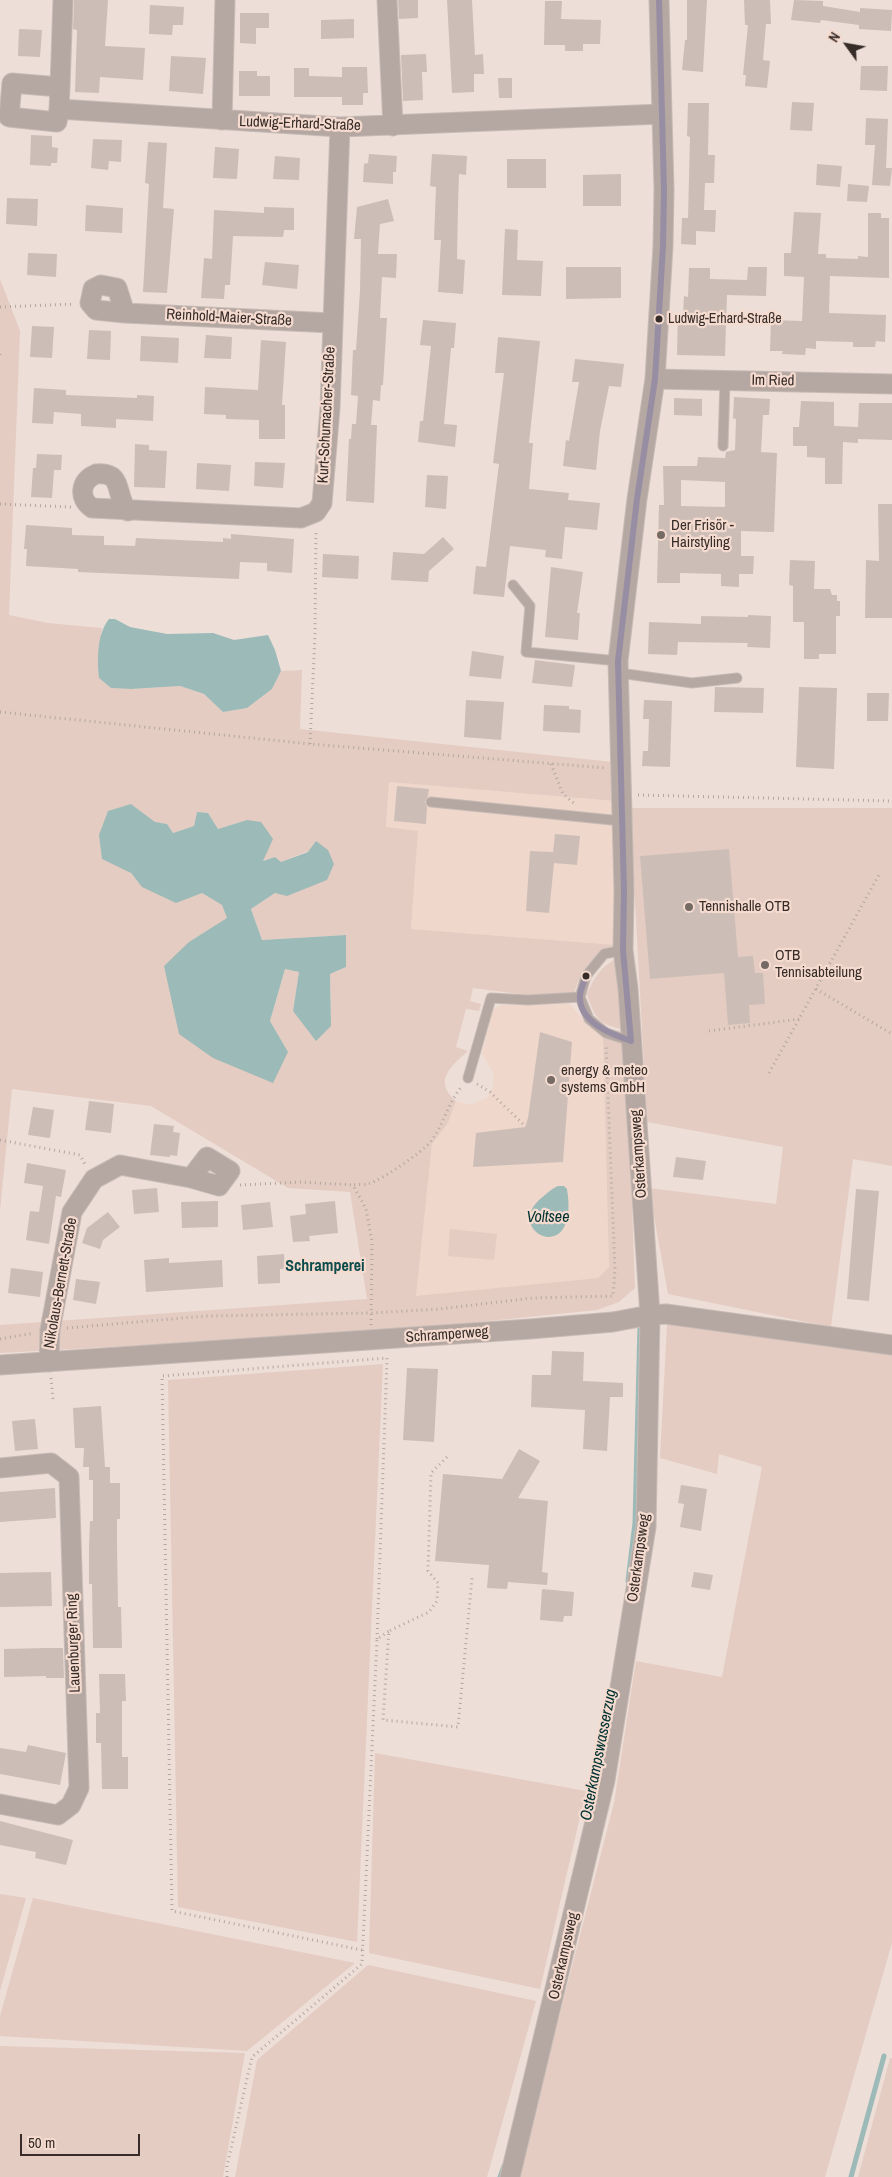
<!DOCTYPE html>
<html>
<head>
<meta charset="utf-8">
<style>
	body { margin:0 }
	#map { position:relative; width:892px; height:2177px; overflow:hidden; background:#edded7; font-family:"Archivo Narrow",sans-serif }
	canvas { display:block }
	.north { position:absolute; left:822px; top:20px; width:50px; height:50px; -webkit-text-stroke:4px #f5dbcf; paint-order:stroke; rotate:302deg; font-size:14px; font-weight:700; line-height:20px; text-align:center; color:#362c28 }
	.north::after { content:''; display:block; margin:auto; width:18px; height:22px; background:#362c28; clip-path:polygon(50% 0,100% 100%,50% 72%,0 100%) }
	.scale { position:absolute; left:20px; top:2134px; width:120px; height:22px; box-sizing:border-box; border:2px solid #362c28; border-top:0; padding-left:6px; font-size:15px; line-height:18px; white-space:nowrap; color:#362c28; -webkit-text-stroke:4px #f5dbcf; paint-order:stroke }
</style>
</head>
<body>
<div id="map">
<canvas width="892" height="2177"></canvas>
<div class="north">N</div>
<div class="scale">50 m</div>
</div>
<script>
const context = document.querySelector('canvas').getContext('2d');
context.lineJoin = 'round';
function paint(path, color) { context.fillStyle = color; context.fill(path, 'evenodd'); }
function strokePath(path, color, width, dash) { context.strokeStyle = color; context.lineWidth = width; context.lineCap = dash ? 'butt' : 'round'; context.setLineDash(dash || []); context.stroke(path); }
function label(font, color, halo, rows, align = 'center') {
  context.font = font + ' "Archivo Narrow",sans-serif'; context.lineWidth = 4.5; context.setLineDash([]); context.textBaseline = 'middle'; context.strokeStyle = halo; context.fillStyle = color; for (const [text, x, y, turn = 0] of rows) {
    context.save(); context.translate(x, y); context.rotate((+turn || 0) * Math.PI / 180); context.textAlign = isNaN(turn) ? turn : align; if (halo) context.strokeText(text, 0, 0); context.fillText(text, 0, 0); context.restore();
  }
}
const built = new Path2D(`
	M389,782L614,801L616,945L411,929L418,831L386,828Z
	M570,1004L584,1021L603,1037L609,1267L598,1278L416,1297L432,1144L448,1123L456,1101L470,1105L487,1098L493,1086V1073L482,1054L493,1010L500,1005Z`);
const green = new Path2D(`
	M0,279L20,331L9,615L48,623L102,628L98,666L99,678L111,688L131,689L180,686L204,694L223,712L247,708L272,689L281,671L302,670L300,729L613,762L614,801L389,782L386,827L418,831L411,929L616,945L600,950L581,974L573,995H527L473,988L470,1001L481,1004L479,1011L466,1009L456,1047L468,1051C452,1065 432,1081 456,1101L448,1123L432,1144L416,1296L598,1278L609,1267L603,1037L626,1042L635,1288L619,1302L597,1310L381,1332L0,1353V1325L367,1299L350,1192L288,1188L151,1106L12,1089L0,1211ZM131,804L155,823L167,824L173,833L194,826L197,812L208,813L218,829L247,820L262,861L275,857L281,862L308,851L275,893L251,909L262,940L346,935V967L330,974L331,1026L293,1011L299,972L285,969L270,1021L288,1052L189,942L228,919L222,905L202,893L142,887L131,873Z
	M630,808H892V1166L853,1159L831,1327L668,1294L649,1188L776,1204L783,1147L647,1122Z
	M620,958L623,1029C598,1025 594,1016 587,994C594,978 603,963 620,958Z
	M450,1229L497,1234L494,1260L448,1256Z
	M667,1324L744,1331L892,1354V1943L825,2177H518L614,1803L636,1661L722,1677L762,1467L719,1454L717,1474L660,1458Z
	M383,1364L357,1942L178,1907L168,1380Z
	M375,1753L586,1791L540,1989L369,1953Z
	M0,1894L26,1898L0,1991Z
	M33,1898L355,1963L247,2051L0,2036V2016Z
	M368,1965L536,2001L487,2177H235L257,2060Z
	M0,2046L245,2053L223,2177H0Z
	M890,2058H892V2177H858Z`);
const water = new Path2D(`
	M109,619H115L130,627L167,634L213,633L234,640L268,635L275,650L281,671L272,689L247,708L223,712L204,694L180,686L131,689L111,688L99,678C97,659 97,634 109,619Z
	M131,804L155,822L167,824L173,833L194,826L197,812L208,813L218,829L247,820L261,822L273,839L263,861L275,857L281,862L308,852L316,841L328,850L334,864L327,880L287,896L275,893L251,909L262,940L346,935V967L330,974L331,1026L316,1041L293,1011L299,972L285,969L270,1021L288,1052L273,1083L213,1058L179,1034L164,966L189,942L227,918L222,905L202,893L176,903L142,887L131,873L102,859L99,835L108,811Z
	M558,1186H564L567,1189C580,1268 504,1233 539,1200C545,1195 551,1189 558,1186Z`);
const stream = new Path2D(`
	M628,1581L635,1523L640,1325
	M500,2177L504,2166
	M851,2177L884,2056`);
const building = new Path2D(`
	M74,0H108L105,46L145,48L143,80L100,77L99,93L75,92L77,30L73,29Z
	M398,0H418V18L399,19Z
	M447,0H472L475,55L483,54L484,74H474V92L452,93Z
	M687,0H707L703,72L682,70L685,40H687Z
	M744,0H770L771,24H766L763,60L770,61L767,88L745,86L746,75H743L748,25H745Z
	M794,0L823,1V6L860,12V8L892,10L891,31L859,29V25L821,20L820,23L791,20Z
	M545,1H562L561,19L601,20L600,44H583V51H565V45H544Z
	M150,5L184,7L183,25H173L172,35L149,34Z
	M240,13H269V28H256V44L240,43Z
	M354,19V38L321,39V20Z
	M19,29L42,30L40,57L18,56Z
	M426,54L427,72H422L423,100L403,101L401,55Z
	M171,56L206,58L203,94L169,91Z
	M861,66H888L887,91L860,90Z
	M342,67H367L368,93H363V105H342V97H294V68H309V76L342,77Z
	M239,71H257V76H270V96H239Z
	M498,78H512V98H499Z
	M792,102L814,103L812,131L790,130Z
	M688,103H709L708,155H715L714,183H705L704,210H716L715,232L696,231V245L681,244L682,218H688L690,137L687,136Z
	M866,118L888,119L886,168H892L890,186L872,185L875,145H865Z
	M31,135L52,136V147L58,148L57,163H51V166L30,165Z
	M93,139L122,140L121,162L109,161L108,170L91,168Z
	M148,142L167,143L163,208L174,209L167,293L143,292L149,184L145,183Z
	M215,147L239,149L237,179L213,178Z
	M369,154L397,156L396,172H393V184L363,182L364,164L368,163Z
	M432,154L467,156L466,175L459,174L458,206L457,259L465,260L463,294L438,292L441,240H434L436,187L430,186Z
	M275,156L300,158L299,180L273,179Z
	M507,159H546V188H507Z
	M817,164L842,166L840,187L816,185Z
	M621,174V206H583V175Z
	M848,184L869,186L867,202L847,201Z
	M7,198L38,199L37,226L6,224Z
	M388,199L394,221L380,224L378,254H397L396,278L382,277L380,318H387L383,385H381L380,401L373,400L371,425H377L374,503L346,501L349,439H351L352,424H356L358,396L351,395L353,350H356L360,291L361,239H354L357,207Z
	M86,205L123,208L122,233L85,231Z
	M264,207L294,208V230H284L283,237L233,236L230,285H225L224,299L201,298L204,258L212,259L214,210L264,213Z
	M794,212L821,213L818,254H826V258L858,259V256L868,257V213H881V218H889V278L830,276L829,313L886,315L885,342L876,341L875,347H853V342L816,341V349L806,348L805,355L782,354L783,351H770L771,320L802,321L804,277L784,276V253H791Z
	M505,229L518,230L517,260L543,261L541,296L502,295Z
	M28,253L57,254L56,277L27,275Z
	M265,262L299,265L297,289L262,285Z
	M566,267H621V298L566,299Z
	M748,267H767L766,296L727,295L725,356L677,355L678,313L683,314L684,296L688,297L689,268H710V279L747,280Z
	M423,320L456,323L454,348H451L444,424L457,425L455,447L418,442L420,421H423L431,346L420,345Z
	M32,326L54,327L52,358L30,357Z
	M89,330L111,331L110,360L87,359Z
	M206,335L232,337L231,359L204,358Z
	M141,336L179,338L178,363L140,361Z
	M498,337L540,341L529,443H533L529,489L569,493L568,500L600,503L597,530L565,527L562,559L545,557L546,550L510,546L504,597L473,594L476,566L486,567L499,464L493,463L504,373H495Z
	M261,340L286,342L282,405H285V439H259V420L226,419V415L204,414L205,387L258,390Z
	M575,359L624,364L621,387L609,386L600,431L596,470L563,466L566,440L569,441L579,382H572Z
	M34,388L66,390V395L137,398V395L154,396L153,421L116,419V428L81,426V414L54,412L53,424L32,423Z
	M734,397L770,399L769,415H763L761,452L777,453L774,532L741,531V556H754L753,574H739V587L721,586V574L680,573V583H657L659,505H664L663,466H697L698,457L725,458L726,452L735,450L736,419L733,418ZM681,480L725,482V507L681,506Z
	M674,398L702,399V416L674,415Z
	M801,401L834,402V426L858,427L859,403H892V440L858,439V443L843,442L842,484H825V458L807,457V446H793V427H799Z
	M135,444L149,445V450L167,451L165,488L134,487Z
	M37,454L62,455L61,470H54L52,498L31,497L33,468H36Z
	M255,462L285,463L283,488L254,486Z
	M197,463L231,465L229,491L196,489Z
	M427,475L448,476L446,509L425,507Z
	M878,504H892V618H865L866,560L879,561Z
	M26,525L72,528V535L104,536V545L135,546L136,538L223,542V538L231,539V534L294,539L292,573L267,571V563L240,562L239,579L78,572V569L26,566L27,549H24Z
	M443,537L454,549L429,571L428,582L391,580L393,552L424,554Z
	M323,554L359,556L358,579L322,577Z
	M790,560L815,561L814,589H830L832,595H837V601H840V616H836V654H819V659H804V622H793V586L789,585Z
	M551,567L583,572L577,613H580L578,640L545,637Z
	M748,615L771,616L770,648L747,647L748,643L678,642L677,655L648,654L649,622L701,624V616L748,617Z
	M472,651L504,656L501,679L469,676Z
	M535,660L575,665L572,687L532,683Z
	M715,687L764,688L763,713L714,712Z
	M799,687L837,688L834,769L796,767Z
	M867,693H889L888,721H867Z
	M466,700L504,702L501,740L464,737Z
	M644,700L672,701L670,767L642,766L643,751H648L649,719H643Z
	M544,705L569,706V709L581,710L580,733L543,731Z
	M397,786L429,789L428,796L425,802L427,807L426,824L394,821Z
	M555,834L580,836L577,865L554,863L549,913L526,911L530,851L553,852Z
	M729,849L738,957L753,956L755,973H763L765,1004L749,1005L750,1023L728,1025L724,973L650,979L640,856Z
	M540,1032L572,1042L563,1162L473,1167L476,1133L525,1127L528,1118Z
	M89,1101L114,1104L111,1133L85,1130Z
	M33,1107L54,1110L50,1138L28,1135Z
	M154,1124L174,1126L173,1132L180,1133L177,1156L170,1155V1157L150,1155Z
	M676,1157L706,1161L703,1180L673,1177Z
	M27,1163L66,1170L61,1197L56,1196L49,1244L26,1240L30,1211L39,1212L43,1186L24,1183Z
	M157,1188L159,1212L134,1214L132,1190Z
	M856,1189L879,1191L869,1301L847,1299Z
	M218,1201V1227L182,1228L181,1202Z
	M335,1201L338,1233L309,1236L310,1241L293,1242L290,1216L306,1214L305,1204Z
	M270,1202L273,1227L243,1230L241,1205Z
	M108,1212L120,1227L103,1240L100,1249L82,1243L87,1228Z
	M284,1254L285,1269H280V1283L258,1284L257,1256Z
	M169,1258V1263L222,1260L223,1287L146,1292L144,1260Z
	M11,1268L43,1272L40,1297L8,1293Z
	M76,1279L100,1282L96,1304L73,1300Z
	M552,1351L584,1352L583,1381L623,1383V1397H610L607,1451L583,1449L585,1410L531,1407L532,1375H551Z
	M407,1368L438,1369L434,1442L403,1440Z
	M101,1406L105,1467H110V1483H120V1519H117V1547L118,1607H121L122,1648H93L92,1584H89V1547L90,1521H93V1480H89V1467H83L84,1448H75L73,1408Z
	M35,1419L38,1449L15,1451L12,1421Z
	M519,1449L540,1461L518,1498L548,1501L542,1572L548,1573L547,1585L508,1582L507,1589L487,1588L489,1565L435,1561L443,1474L502,1479Z
	M681,1485L707,1489L701,1531L680,1527L684,1504L678,1503Z
	M55,1488L56,1518L0,1522V1492Z
	M51,1572L52,1606L0,1607V1573Z
	M694,1572L713,1575L710,1590L691,1587Z
	M542,1589L574,1592L572,1616H564L563,1622L540,1620Z
	M46,1648H63L64,1678H46V1676L4,1677V1649Z
	M99,1674H125L126,1701H122V1757H128V1789H102L101,1743H96V1713H100Z
	M28,1745L66,1753L60,1785L0,1774V1748L26,1752Z
	M0,1821L73,1840L66,1865L35,1858L36,1852L0,1845Z`);
const path = new Path2D(`
	M0,307L75,304
	M0,354V355
	M0,504L71,507
	M0,712L310,744L606,768
	M310,744L315,634L316,530
	M551,764L563,794L576,805
	M638,795L892,801
	M816,989L892,1034
	M709,1031L799,1019
	M769,1073L880,873
	M477,1084L490,1092L524,1125
	M0,1140L80,1155L86,1166
	M240,1185L300,1182L354,1185
	M371,1325L372,1242L366,1209L353,1185C358,1184 364,1185 368,1184C383,1179 422,1153 432,1140C444,1123 448,1103 462,1086
	M67,1328L206,1316L371,1313L439,1309L533,1298L613,1296L615,1270L606,1045
	M0,1339L34,1333
	M51,1378L53,1400
	M447,1457L431,1473L428,1571L438,1583L437,1601L429,1612L389,1631L383,1720L458,1727L472,1578
	M362,1950L172,1911L162,1376L387,1358L377,1639
	M227,2177V2166L252,2057L362,1964L377,1639L389,1631`);
const service = new Path2D(`
	M723,446L725,380
	M513,585L530,606L526,652L618,661
	M619,673L692,683L737,678
	M431,802L622,821
	M623,950L604,954L586,976L580,997L589,1019L606,1033L631,1041
	M468,1078L491,998L528,1000L580,997`);
const minor = new Path2D(`
	M387,0L393,126
	M60,87L63,0
	M59,109L60,87L12,83L9,117L57,122L59,109L340,127L662,114
	M222,120L225,0
	M125,313L117,288L101,285L93,289L90,303L96,310L125,313L332,323
	M655,379L892,384
	M128,511C114,496 125,471 96,474C80,481 78,498 92,508L301,518L316,512L322,503L330,408L340,127
	M49,1362L50,1330L72,1212L94,1179L120,1165L191,1178L219,1186L230,1171L207,1157L191,1178
	M0,1365L530,1329L613,1322L650,1315L666,1314L892,1345
	M0,1468L51,1463L69,1477L79,1788L71,1805L58,1815L0,1804
	M510,2177L605,1780L646,1527L650,1315L628,989L623,950L624,891L618,661L637,499L655,379L663,246L664,190L659,0`);
const bus1 = new Path2D(`
	M586,976C584,982 581,988 580,995C578,1022 611,1034 631,1041L623,950L624,891L618,661L637,499L655,379L663,246L664,190L659,0`);
const markers = [
	[659,319,4.5,"#362c28"],
	[661,535,5,"#766a65"],
	[689,907,5,"#766a65"],
	[765,965,5,"#766a65"],
	[586,976,4.5,"#362c28"],
	[551,1080,5,"#766a65"]
];
const busNames = [
	["Ludwig-Erhard-Straße",668,319]
];
const streetNames = [
	["Ludwig-Erhard-Straße",300,124,2],
	["Reinhold-Maier-Straße",229,318,3],
	["Im Ried",773,381,1],
	["Kurt-Schumacher-Straße",327,415,-87],
	["Osterkampsweg",639,1154,-94],
	["Nikolaus-Bernett-Straße",61,1283,-80],
	["Schramperweg",447,1335,-4],
	["Osterkampsweg",639,1558,-82],
	["Lauenburger Ring",74,1643,-92],
	["Osterkampsweg",564,1956,-77]
];
const poiNames = [
	["Der Frisör -",671,526],
	["Hairstyling",671,543],
	["Tennishalle OTB",699,907],
	["OTB",775,956],
	["Tennisabteilung",775,973],
	["energy & meteo",561,1071],
	["systems GmbH",561,1088]
];
const waterNames = [
	["Voltsee",548,1218],
	["Osterkampswasserzug",599,1755,-79]
];
const neighbourhoodNames = [
	["Schramperei",325,1267]
];
paint(built, '#f0d7cb');
paint(green, '#e4ccc2');
paint(water, '#9cbab8');
strokePath(stream, '#9cbab8', 5);
paint(building, '#ccbeb7');
strokePath(service, '#c7bbb6', 11);
strokePath(minor, '#c7bbb6', 21);
strokePath(path, '#b2a7a1', 3, [1, 4]);
strokePath(service, '#b5a7a1', 9);
strokePath(minor, '#b5a7a1', 19);
strokePath(bus1, '#988ea4', 6);
for (const [x, y, r, color] of markers) { const dot = new Path2D(); dot.arc(x, y, r, 0, 2 * Math.PI); context.fillStyle = color; context.fill(dot); strokePath(dot, '#f5dbcf', 2); }
label('14px', '#362c28', '#f5dbcf', busNames, 'left');
label('15px', '#362c28', '#f5dbcf', streetNames);
label('15px', '#362c28', '#f5dbcf', poiNames, 'left');
label('italic 16px', '#003232', '#f5dbcf', waterNames);
label('bold 16px', '#0c4c4b', '#f5dbcf', neighbourhoodNames);
</script>
</body>
</html>
